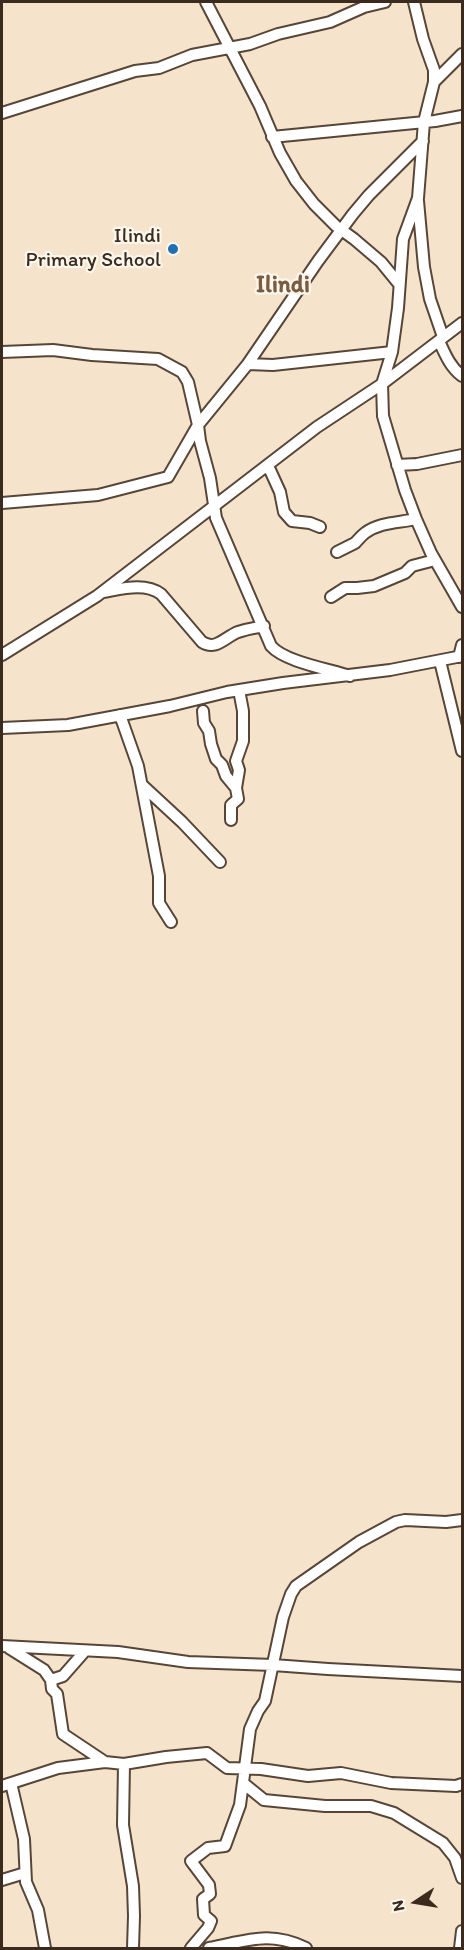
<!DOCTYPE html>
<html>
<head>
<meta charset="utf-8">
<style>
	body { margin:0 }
	#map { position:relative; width:464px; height:1950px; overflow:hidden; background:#f6e3cb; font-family:Itim,sans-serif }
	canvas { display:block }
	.frame { position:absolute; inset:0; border:3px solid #3b2a1e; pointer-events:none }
	.north { position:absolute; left:386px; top:1872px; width:60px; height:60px; -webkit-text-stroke:4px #fbf7ec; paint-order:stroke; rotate:258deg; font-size:16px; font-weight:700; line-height:24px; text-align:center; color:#3b2a1e }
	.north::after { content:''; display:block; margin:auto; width:21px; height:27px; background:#3b2a1e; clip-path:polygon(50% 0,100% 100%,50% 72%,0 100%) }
</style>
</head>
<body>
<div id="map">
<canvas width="464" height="1950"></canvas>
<div class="frame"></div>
<div class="north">N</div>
</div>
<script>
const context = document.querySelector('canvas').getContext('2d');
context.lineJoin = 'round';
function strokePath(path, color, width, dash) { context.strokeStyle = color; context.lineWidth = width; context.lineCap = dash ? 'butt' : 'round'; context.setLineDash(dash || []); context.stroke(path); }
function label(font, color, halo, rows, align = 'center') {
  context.font = font + ' Itim,sans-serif'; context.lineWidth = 4.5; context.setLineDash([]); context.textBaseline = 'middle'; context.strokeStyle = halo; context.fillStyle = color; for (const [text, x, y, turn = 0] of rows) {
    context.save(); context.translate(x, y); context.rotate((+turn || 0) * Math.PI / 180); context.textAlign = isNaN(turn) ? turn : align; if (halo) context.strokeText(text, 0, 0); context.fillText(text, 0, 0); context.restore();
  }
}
const minor = new Path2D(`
	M206,2L260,106L280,153L296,181L314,204L336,226L354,239L381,262L399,284
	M414,2L423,39L434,70V82L424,122L418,198L403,239L398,308L392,352L382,384L383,416L405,490L416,519L431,553L462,607
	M434,82L462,54
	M2,113L135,71L159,68L192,55L250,44L278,34L330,22L364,7L385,2
	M272,137L435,121L462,116
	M418,201L424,267L430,299L443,337
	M439,341C445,354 450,367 462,376
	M2,352L53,350L92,355L158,359L182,372L188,382L198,425L200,441L210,478L216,518L271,646C285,662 329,669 350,676
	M248,364L273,365L392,352
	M397,465L417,464L462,455
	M265,467L270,470L280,492L284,512L292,521L310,523L320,527
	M2,503L98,495L168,477L198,425L247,365L318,261L353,214L369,195L423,141
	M337,552C343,549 349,546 355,543C358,540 361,536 365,533C380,522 398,523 416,519
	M103,592C121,589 145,582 161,594L202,642C216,651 225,637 238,632C247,629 255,628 264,626
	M331,597L345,588H357L374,586L405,573L412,566L435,560
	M2,655L97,596L317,427L382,384L462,323
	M459,657L462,645
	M440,661L462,751
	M203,711L204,723L209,731L211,744L216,759L222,765L226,776L236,788L238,799L231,805V820
	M120,715L138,766L159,876V903L171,922
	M2,728L68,725L170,706L227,692L283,683L390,670L462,656
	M142,785L182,822L220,862
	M236,788L239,770L236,761L243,741V711L239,690
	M2,1646L118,1652L188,1662L273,1665L328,1669L462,1676
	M9,1648L44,1670L51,1680
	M85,1651L63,1676L51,1680L52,1689L57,1694L63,1734L105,1762
	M124,1764L123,1825L133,1886L134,1916L133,1948
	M11,1783L24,1839L26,1882L38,1910L45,1948
	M243,1783L264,1800L325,1806H371L394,1813L443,1843L455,1858L462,1878
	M2,1786L58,1768L105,1762L124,1764L166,1757L207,1753L227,1768L261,1769L308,1776L341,1773L391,1783L456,1786L462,1784
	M2,1880L25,1873
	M191,1948L208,1928L211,1921L204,1915L203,1899L210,1894L209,1885L191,1861L208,1848L225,1846L240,1805L250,1729L258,1711L265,1701L283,1617L291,1594L296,1586L359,1542L396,1522L405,1520L446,1522L462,1520
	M209,1948C246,1941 270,1930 306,1948
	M460,1948L462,1931`);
const markers = [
	[173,249,6,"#1f6fb2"]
];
const poiNames = [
	["Ilindi",161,237],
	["Primary School",161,261]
];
const quarterNames = [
	["Ilindi",283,286]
];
strokePath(minor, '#574638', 14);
strokePath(minor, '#fff', 10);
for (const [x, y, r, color] of markers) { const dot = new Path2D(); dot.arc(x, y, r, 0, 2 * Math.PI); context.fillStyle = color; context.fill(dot); strokePath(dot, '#fbf7ec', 2); }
label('21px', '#3b2a1e', '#fbf7ec', poiNames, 'right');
label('bold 24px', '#7a5c41', '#fbf7ec', quarterNames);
</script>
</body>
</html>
